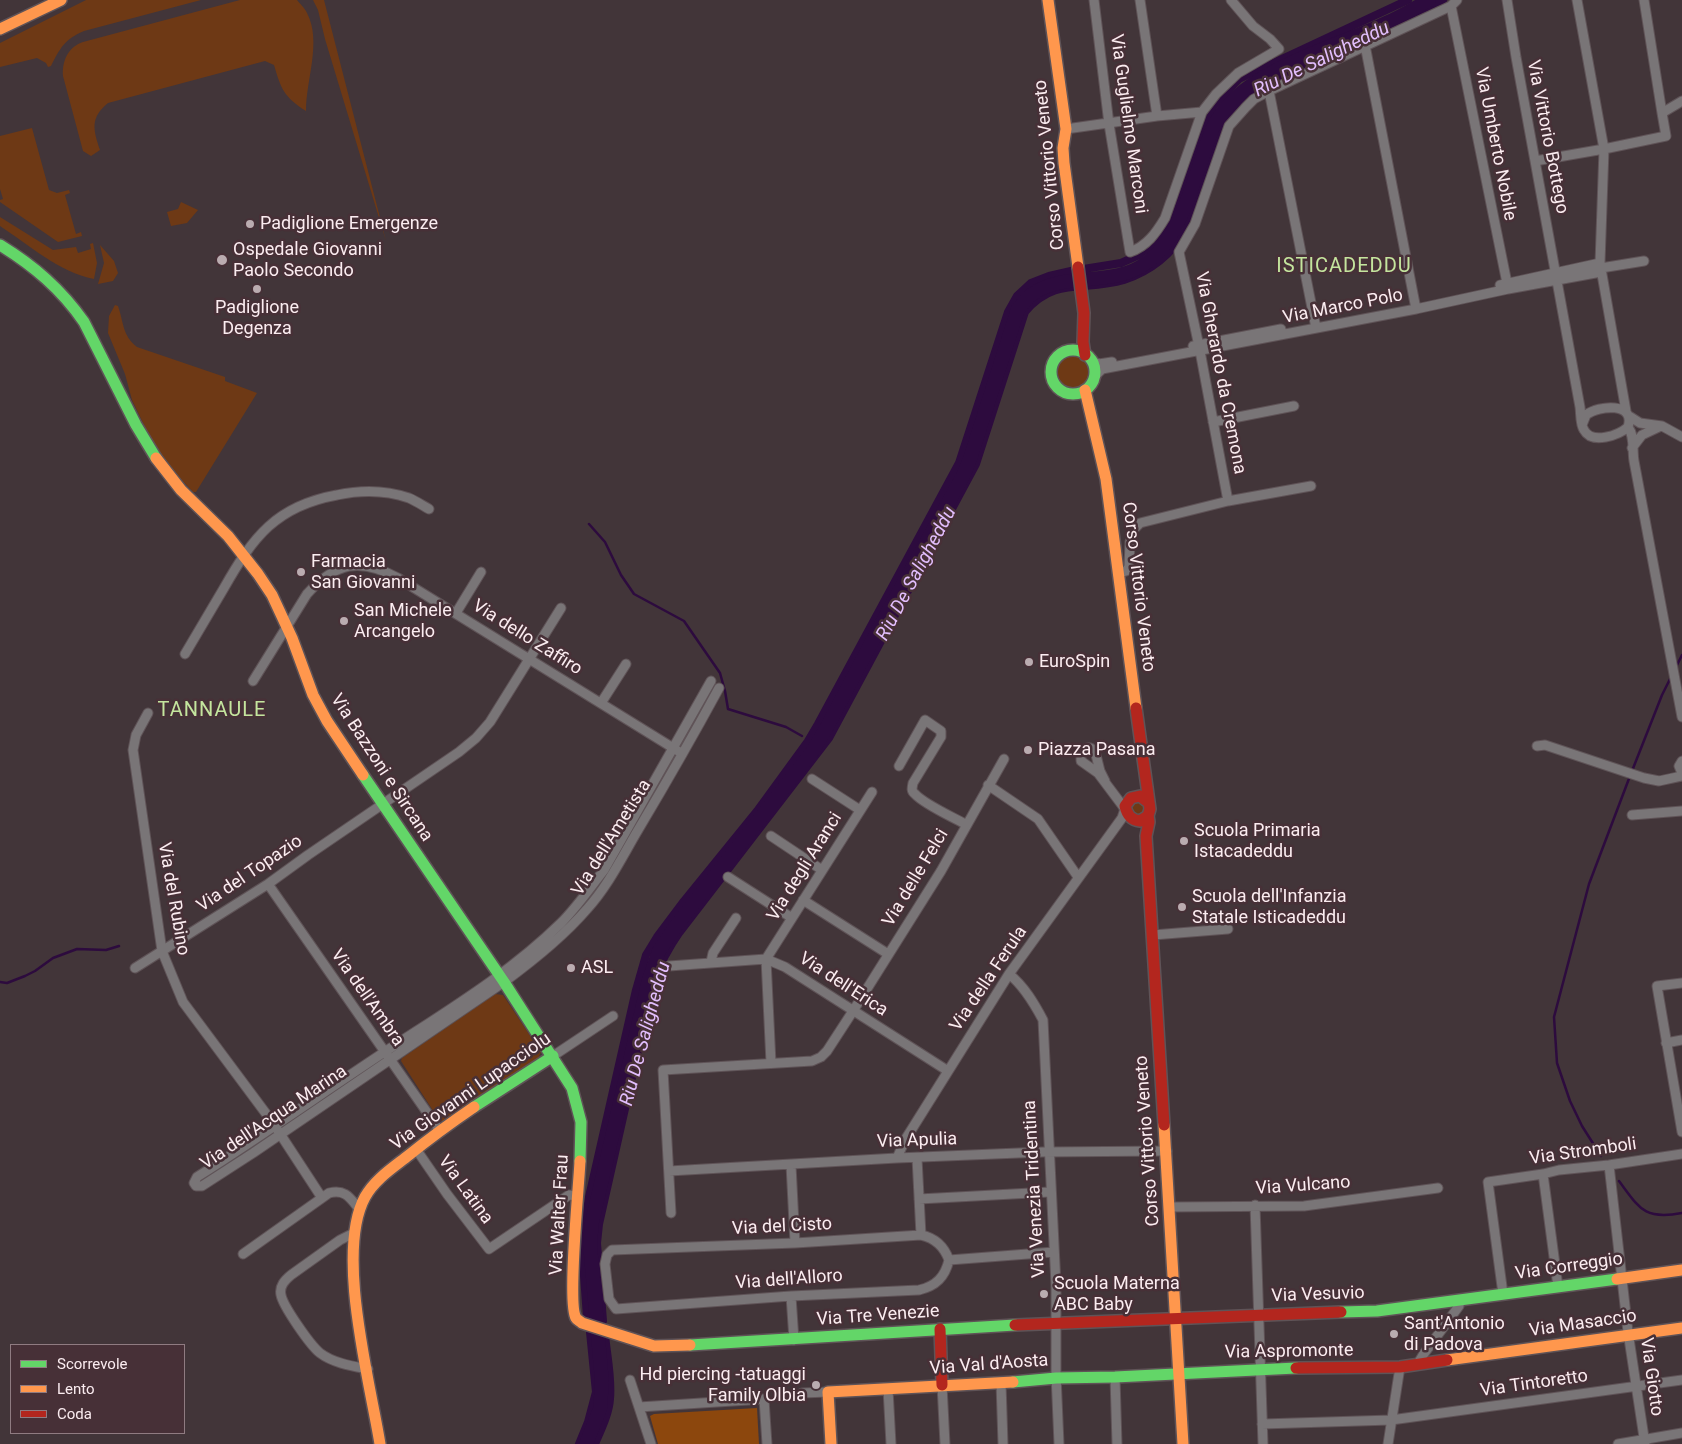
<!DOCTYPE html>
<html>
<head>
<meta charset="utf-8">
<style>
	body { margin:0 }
	#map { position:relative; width:1682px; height:1444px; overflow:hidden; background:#423539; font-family:Roboto,sans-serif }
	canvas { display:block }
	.legend { position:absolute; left:10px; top:1344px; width:175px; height:90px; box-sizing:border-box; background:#473037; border:1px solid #8f7b81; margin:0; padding:6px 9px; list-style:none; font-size:15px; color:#fbecf0 }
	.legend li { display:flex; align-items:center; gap:10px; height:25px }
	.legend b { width:25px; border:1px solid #8f7b81 }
</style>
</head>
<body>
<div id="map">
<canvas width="1682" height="1444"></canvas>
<ul class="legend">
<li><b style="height:6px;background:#63d668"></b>Scorrevole</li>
<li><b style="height:6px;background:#ff974d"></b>Lento</li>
<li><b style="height:6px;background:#b3261e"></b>Coda</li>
</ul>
</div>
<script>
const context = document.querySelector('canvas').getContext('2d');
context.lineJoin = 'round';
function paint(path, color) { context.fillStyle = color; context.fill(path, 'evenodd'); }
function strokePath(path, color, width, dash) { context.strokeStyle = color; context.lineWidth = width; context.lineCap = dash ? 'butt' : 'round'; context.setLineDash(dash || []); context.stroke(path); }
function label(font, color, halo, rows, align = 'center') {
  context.font = font + ' Roboto,sans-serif'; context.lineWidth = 5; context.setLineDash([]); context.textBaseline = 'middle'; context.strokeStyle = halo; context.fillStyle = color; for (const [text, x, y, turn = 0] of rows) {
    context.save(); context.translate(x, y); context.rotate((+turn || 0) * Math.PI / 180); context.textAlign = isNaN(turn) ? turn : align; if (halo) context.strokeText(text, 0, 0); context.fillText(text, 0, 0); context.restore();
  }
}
const green = new Path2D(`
	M86,0H201L84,31C65,39 60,48 51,66L48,67L46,63L37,58L0,67V43Z
	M240,0H297C300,4 305,8 307,13C322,42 306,79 306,111C284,97 281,89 274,65L265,61L108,103C90,118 93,129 100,150L91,156L83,151L63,76C62,61 68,47 83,42Z
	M313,0H324L386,241L325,39L318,10Z
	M32,128L49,190L57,193L69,190L70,193L65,195L76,234L81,232L82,236L58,242L0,202V200L3,199L0,189V136Z
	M181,202L198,210L187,223L171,226L167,212L178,209Z
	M0,217L53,250L76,247L78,253L91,249L90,244L93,243L97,263L94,279C59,272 29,245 0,226Z
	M100,245L114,261L118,273L113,281L98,284L104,263Z
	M115,305L118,306C124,323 122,335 137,347L225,377V381L257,393L196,492H193L159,456L132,400L125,374L108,333L109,316Z
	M1056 372a17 17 0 1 1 34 0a17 17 0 1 1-34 0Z
	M1136,800L1144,804V813L1138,816L1130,812L1133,802Z
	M495,994L503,995L541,1052L538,1059L444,1122L439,1120L401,1061L402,1058Z`);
const forest = new Path2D(`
	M757,1408L759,1444H658L650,1416L654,1414Z`);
const stream = new Path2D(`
	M589,524L605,542L621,575L634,594L684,621L720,673L725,691L728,709L786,727L802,736
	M1676,667L1682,655
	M810,747L812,752
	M1632,771L1662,695L1671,677
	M0,982L7,983L25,976L35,971L53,958L77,949L106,950L119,946
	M1601,1156L1582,1126L1570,1101L1557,1063L1554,1017L1589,884L1630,776
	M1619,1181C1640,1209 1644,1220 1682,1213`);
const canal = new Path2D(`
	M1408,0L1239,79L1214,105L1202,126L1176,207L1166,229L1155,242L1139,255L1121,263L1071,271L1049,276L1031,283L1017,296L1008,312L959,463L818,724L808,741L757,811L684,901L657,937L646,955L636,990L589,1197L582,1248L587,1317L603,1321L597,1243L599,1224L654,980C661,962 668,949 679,933L829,738L976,464L1025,312C1055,276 1085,292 1124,280C1151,271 1172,254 1186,230C1202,193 1207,144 1232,112C1239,103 1249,96 1258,89L1430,9L1443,0
	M579,1444L588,1422L596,1392L590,1332L605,1335C607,1356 612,1378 610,1399C609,1414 601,1430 595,1444`);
const river = new Path2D(`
	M586,1444L600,1409L602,1382L590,1244L592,1222L649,979L659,951L676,926L812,752L827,727L886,615L963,476L970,459L1018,309C1022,305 1026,299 1031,295C1065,270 1113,288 1146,263C1177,241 1190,193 1202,158C1208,141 1212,124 1224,110C1256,68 1338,46 1386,23C1401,17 1415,8 1429,0`);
const street = new Path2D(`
	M1094,0L1109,124L1130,252C1147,246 1156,233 1165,218L1202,112L1216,94L1238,73L1279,49L1270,39L1253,26L1231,0
	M1140,0L1157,116
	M1507,0L1516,57L1580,407C1581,414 1580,424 1584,430C1592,445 1619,435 1628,427C1636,402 1599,405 1586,415L1582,425
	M1577,0L1604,149L1600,263L1626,411
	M1644,0L1662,113
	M1451,6L1508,288
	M1365,45L1416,309
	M1269,91L1316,328
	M1066,129L1157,116L1202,112
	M1535,161L1604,149L1666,136L1662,113L1682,101
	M1601,268L1644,261
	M1500,285L1600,263
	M1193,346L1281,329
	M1091,361L1099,364L1112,362
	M1094,377L1102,369L1416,309L1508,289L1601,272
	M1629,416L1640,423L1662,426L1682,437
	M1213,422L1294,406
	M1628,427C1635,436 1632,449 1634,461L1682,717
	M1632,448L1642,435L1661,426
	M1228,501L1200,351L1179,252L1195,224L1229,126L1246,107L1254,99L1269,91L1451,6L1457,0
	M1119,573L1126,571L1129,567L1130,542L1133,530L1140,523L1228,501L1311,486
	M456,613L481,572
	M185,654C198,632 211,610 224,588C253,537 276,506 337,495C360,490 386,490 409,498C416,501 422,505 429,509
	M253,681L307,594C336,562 360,557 398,578L678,751
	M711,681L604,870C590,888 577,907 561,923C508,975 445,1012 383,1053C321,1094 260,1137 197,1177L194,1183L196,1186H202L253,1153L504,982C534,960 563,937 587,909C608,886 622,857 638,830C666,783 693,736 719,688
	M601,703L626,664
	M148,713L136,735L133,750L162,951L183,1002L273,1123L322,1198
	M1537,746L1545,745L1644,778L1659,781L1682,776
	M1682,761L1679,766L1682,773
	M899,766L925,720L941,731V737L913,783C912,788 911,791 915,794C925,805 953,817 967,825
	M812,779L860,810
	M988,785L1038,819L1078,877
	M1632,815L1682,811
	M771,836L822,870
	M728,877L792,918
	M268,884L440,1131
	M803,900L888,954
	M1153,935L1228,929
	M766,959L872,792
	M766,959L771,1063
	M711,962L713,953L736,918
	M669,966L766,959L785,967L948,1071
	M135,968L268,884L308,855L459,752L476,738L490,722L561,608
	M1009,974C1024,986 1034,1003 1043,1020L1056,1285V1375L1059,1444
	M1682,983L1657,986L1682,1132
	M1666,1043L1682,1040
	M553,1056L613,1016
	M416,1149L447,1194L489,1249L569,1195L578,1196
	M897,1158L905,1140L1009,974L1122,818L1125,809L1098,773L1081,761V753C1084,747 1090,746 1095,751L1100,771L1105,781
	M917,1158L921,1235
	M791,1165L795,1243
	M1609,1165L1628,1332L1645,1444
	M669,1171L897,1158L1043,1152L1167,1151
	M1543,1174L1558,1287
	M919,1199L1050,1192
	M1255,1205L1263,1444
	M1170,1207L1304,1206L1438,1188
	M671,1213L663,1070L812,1061L821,1057L827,1051L853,1011L941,871L1004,759
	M354,1233L340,1240L291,1275C285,1280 279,1286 281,1295C283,1306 310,1345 320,1353C333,1363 352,1366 368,1369
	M921,1235C935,1238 944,1246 949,1260C945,1277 936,1286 919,1290L791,1296L616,1309L609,1299L605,1264L607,1255L612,1250L795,1243Z
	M243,1254L329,1193C346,1189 350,1198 360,1210
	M949,1260L1054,1252
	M1503,1294L1488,1182L1543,1174L1559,1170L1609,1165L1682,1154
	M791,1296L794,1340
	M1417,1365L1423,1355L1459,1306L1460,1300
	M1115,1377L1117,1444
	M630,1380L651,1444
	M1001,1383L1003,1444
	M942,1385L945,1444
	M888,1389L891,1444
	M802,1393L828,1392
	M639,1407L764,1399L767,1444
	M1262,1424L1391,1420L1682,1380
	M1388,1444L1400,1367
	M1618,1444L1682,1433`);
const fast = new Path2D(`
	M0,245C34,266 61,289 84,322L136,425L156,458
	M1051 372a22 22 0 1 1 44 0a22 22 0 1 1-44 0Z
	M363,775L504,982L572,1088L581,1122L580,1161
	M474,1107L553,1056
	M1341,1312L1377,1311L1617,1279
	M690,1345L1015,1325
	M1013,1382L1056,1378L1115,1377L1296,1368`);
const slow = new Path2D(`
	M1048,0L1066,129L1063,148L1064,163L1078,267
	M0,29L61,0
	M1085,390L1106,479L1136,708
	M156,458L181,490L228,536L258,574L272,595L292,638L313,695L327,721L363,775
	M1164,1125L1183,1444
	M580,1161C579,1185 567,1304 576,1318C577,1320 580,1321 582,1323L654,1346L690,1345
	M1617,1279L1682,1270
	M1447,1360L1682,1328
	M380,1444C370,1382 335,1252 365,1197C375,1179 394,1167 409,1155C430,1138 452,1122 474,1107
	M831,1444L828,1392L1013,1382`);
const jam = new Path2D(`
	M1078,267L1084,313L1083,342L1085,355
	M1136,708L1150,809L1148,816L1140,821C1131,820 1127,815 1125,806L1131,798L1140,796L1148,802
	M1148,815L1149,822L1146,836L1164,1125
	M1015,1325L1341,1312
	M940,1329L942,1385
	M1296,1368L1400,1367L1447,1360`);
const markers = [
	[250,224,5,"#baacb0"],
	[222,260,6,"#baacb0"],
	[257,289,5,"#baacb0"],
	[301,572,5,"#baacb0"],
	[344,621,5,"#baacb0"],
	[1029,662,5,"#baacb0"],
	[1028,750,5,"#baacb0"],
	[1184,841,5,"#baacb0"],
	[1182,907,5,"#baacb0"],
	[571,968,5,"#baacb0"],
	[1044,1294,5,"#baacb0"],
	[1394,1334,5,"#baacb0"],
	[816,1385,5,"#baacb0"]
];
const streetNames = [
	["Via Guglielmo Marconi",1128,124,82],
	["Via Vittorio Bottego",1547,137,79],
	["Via Umberto Nobile",1495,144,79],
	["Corso Vittorio Veneto",1050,165,-96],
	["Via Marco Polo",1343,307,-11],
	["Via Gherardo da Cremona",1220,373,79],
	["Corso Vittorio Veneto",1138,587,83],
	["Via dello Zaffiro",527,638,32],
	["Via Bazzoni e Sircana",381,768,57],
	["Via dell'Ametista",612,838,-58],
	["Via degli Aranci",805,867,-58],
	["Via del Topazio",250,874,-34],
	["Via delle Felci",916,878,-59],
	["Via del Rubino",173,899,80],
	["Via della Ferula",989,979,-56],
	["Via dell'Erica",843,985,33],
	["Via dell'Ambra",367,998,55],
	["Via Giovanni Lupacciolu",471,1092,-35],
	["Via dell'Acqua Marina",274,1118,-34],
	["Via Apulia",917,1141,-2],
	["Corso Vittorio Veneto",1148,1141,-94],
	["Via Stromboli",1583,1152,-8],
	["Via Vulcano",1303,1186,-4],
	["Via Venezia Tridentina",1035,1189,-93],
	["Via Latina",465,1190,54],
	["Via Walter Frau",560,1215,-87],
	["Via del Cisto",782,1227,-3],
	["Via Correggio",1569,1267,-8],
	["Via dell'Alloro",789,1280,-4],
	["Via Vesuvio",1318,1295,-2],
	["Via Tre Venezie",878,1316,-4],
	["Via Masaccio",1583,1324,-8],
	["Via Aspromonte",1289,1352,-1],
	["Via Val d'Aosta",989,1365,-4],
	["Via Giotto",1651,1377,82],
	["Via Tintoretto",1534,1384,-8]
];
const poiNames = [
	["Padiglione Emergenze",260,224],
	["Ospedale Giovanni",233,250],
	["Paolo Secondo",233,271],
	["Padiglione",257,308,"center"],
	["Degenza",257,329,"center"],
	["Farmacia",311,562],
	["San Giovanni",311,583],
	["San Michele",354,611],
	["Arcangelo",354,632],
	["EuroSpin",1039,662],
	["Piazza Pasana",1038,750],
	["Scuola Primaria",1194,831],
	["Istacadeddu",1194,852],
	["Scuola dell'Infanzia",1192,897],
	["Statale Isticadeddu",1192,918],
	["ASL",581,968],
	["Scuola Materna",1054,1284],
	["ABC Baby",1054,1305],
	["Sant'Antonio",1404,1324],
	["di Padova",1404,1345],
	["Hd piercing -tatuaggi",806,1375,"right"],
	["Family Olbia",806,1396,"right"]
];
const waterNames = [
	["Riu De Saligheddu",1322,60,-26],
	["Riu De Saligheddu",917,574,-62],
	["Riu De Saligheddu",646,1034,-75]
];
const quarterNames = [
	["ISTICADEDDU",1344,267],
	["TANNAULE",212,711]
];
paint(green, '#6e3915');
paint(forest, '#8c470d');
strokePath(stream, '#2d0b3e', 2.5);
strokePath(canal, '#2d0b3e', 8);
strokePath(river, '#2d0b3e', 14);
strokePath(street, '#5f5357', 11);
strokePath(fast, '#5f5357', 14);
strokePath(slow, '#5f5357', 14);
strokePath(jam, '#5f5357', 14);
strokePath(street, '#797577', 9);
strokePath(fast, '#63d668', 11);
strokePath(slow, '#ff974d', 11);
strokePath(jam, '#b3261e', 11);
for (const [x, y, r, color] of markers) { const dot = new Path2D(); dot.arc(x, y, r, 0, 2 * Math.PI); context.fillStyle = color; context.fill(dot); strokePath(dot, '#473037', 2); }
label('18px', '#fbecf0', '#473037', streetNames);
label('18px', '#fbecf0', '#473037', poiNames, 'left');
label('italic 19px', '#e2befd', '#473037', waterNames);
context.letterSpacing = '1px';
label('20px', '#c4e59e', '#473037', quarterNames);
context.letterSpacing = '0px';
</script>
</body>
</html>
